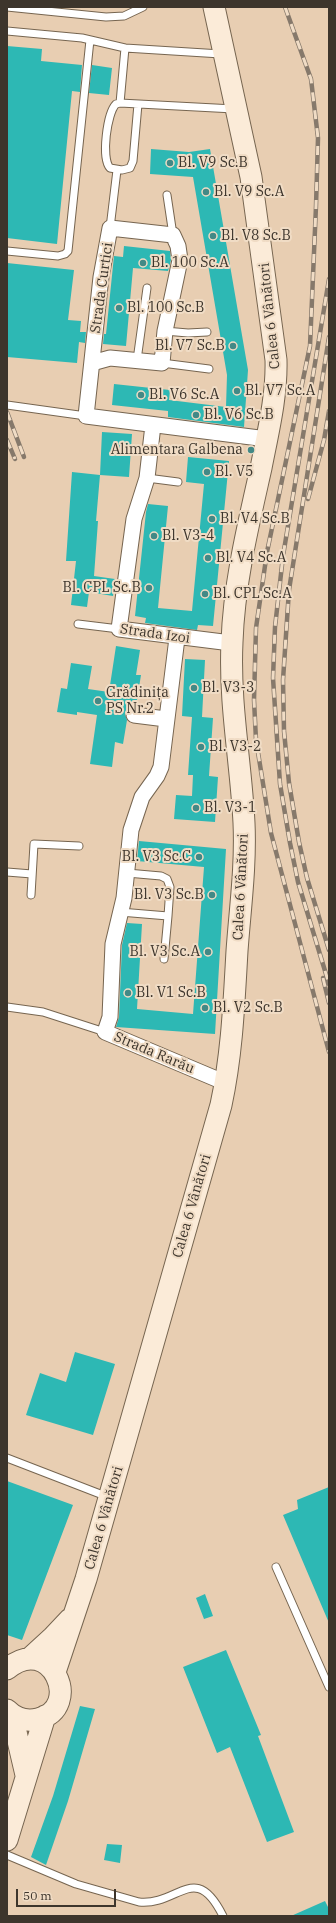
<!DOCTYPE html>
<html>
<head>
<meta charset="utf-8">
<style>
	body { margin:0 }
	#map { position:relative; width:336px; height:1923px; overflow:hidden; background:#f0dcc5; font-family:"IBM Plex Serif",serif }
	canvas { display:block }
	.frame { position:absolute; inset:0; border:8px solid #3d352c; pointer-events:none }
	.scale { position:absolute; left:16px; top:1889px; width:100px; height:18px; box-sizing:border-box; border:2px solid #3d352c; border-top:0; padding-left:5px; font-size:12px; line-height:14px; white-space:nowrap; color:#3d352c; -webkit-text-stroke:3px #f0dcc5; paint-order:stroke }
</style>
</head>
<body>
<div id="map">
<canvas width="336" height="1923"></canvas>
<div class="frame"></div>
<div class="scale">50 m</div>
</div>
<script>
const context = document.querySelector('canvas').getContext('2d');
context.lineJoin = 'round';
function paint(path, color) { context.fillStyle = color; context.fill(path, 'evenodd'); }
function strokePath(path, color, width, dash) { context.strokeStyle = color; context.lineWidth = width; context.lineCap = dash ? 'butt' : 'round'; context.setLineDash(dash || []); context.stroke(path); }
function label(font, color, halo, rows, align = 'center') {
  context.font = font + ' "IBM Plex Serif",serif'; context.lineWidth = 4; context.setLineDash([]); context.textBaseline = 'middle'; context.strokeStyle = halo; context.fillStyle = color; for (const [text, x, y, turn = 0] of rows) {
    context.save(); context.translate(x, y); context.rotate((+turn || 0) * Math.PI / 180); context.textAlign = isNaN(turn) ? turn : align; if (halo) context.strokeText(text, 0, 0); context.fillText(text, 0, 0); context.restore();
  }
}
const built = new Path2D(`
	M7,7H329V1916H7Z`);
const building = new Path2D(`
	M7,46L42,49L41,61L82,65L80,92L72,91L57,244L7,238Z
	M92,65L112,68L109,95L89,93Z
	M151,149L189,152L210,149L248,370L244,427L168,417V411L112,405L114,384L170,390L169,400L226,407L227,375L193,177L150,174Z
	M124,246L170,251L171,260L168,271L133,268L126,346L103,344L104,334H106L114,256L123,257Z
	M7,263L74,270L68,320L81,321L80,332H86L85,343L79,342L77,363L7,357Z
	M102,432L132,434L129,477L100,475Z
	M188,457L229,461L213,626L198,625L197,630L145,623L146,618L135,616L146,512L148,504L168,506L158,608L192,611L204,484L186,482Z
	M72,472L100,475L96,521H98L94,576L115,579L113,596L89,592L87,607L71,605L76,561H66Z
	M116,646L140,650L136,675H141L136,706L130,707L125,714L127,720L123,744L115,742L112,767L90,764L97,715L77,712V715L57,712L61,688L67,689L71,663L92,666L88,689L109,692Z
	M185,659L205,660L202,717L213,718L209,776L218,777L215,822L174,819L176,795L192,796L193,775H188L192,717L182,716Z
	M139,841L226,849L215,1034L116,1027L119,1017L122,945L127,923L142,924L137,1009L193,1014L204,867L137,861Z
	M75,1352L115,1364L93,1435L26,1415L40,1373L66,1382Z
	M7,1481L73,1505L22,1640L7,1635Z
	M329,1487V1623L283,1515L298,1509L297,1500Z
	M205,1594L213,1616L204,1619L196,1598Z
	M226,1650L261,1735L258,1736L294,1832L267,1842L230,1747L217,1753L183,1667Z
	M80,1706L95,1709L68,1801L46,1865L31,1857L53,1796Z
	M107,1844L122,1845L120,1863L104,1860Z
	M325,1901L329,1909V1916H291Z`);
const lane = new Path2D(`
	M7,7L106,17L124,16L143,7
	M7,31L82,38L125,48
	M221,54L125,48L120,103L234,109
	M120,103L116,104C107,113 101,158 110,168L122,170L130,168L133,161L138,104
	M167,195L173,235
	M110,228L117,170
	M7,251L58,256L65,254L68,251L90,40
	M165,331L188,333L207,332
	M137,360L147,288
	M162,363L209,369
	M7,405L86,416
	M147,478L178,482
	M78,624L119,629
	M7,872L32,874
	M127,873L161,876L167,879L170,887L168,916
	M31,895L34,844L79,846
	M120,912L168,916L164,959
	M7,1007L43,1012L105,1032
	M7,1458L108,1497
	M276,1567L329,1687
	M7,1855L76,1884L139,1902C179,1906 195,1860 223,1916`);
const street = new Path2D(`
	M92,363L110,358L162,363L165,331L180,260L178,246L173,235L110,228L101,277L86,416L267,439
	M153,425L147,478L134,519L119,629L231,643
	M177,638L161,767L157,776L142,797L131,830L124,898L113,944L110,1017L105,1032L226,1083
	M134,715L166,719`);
const secondary = new Path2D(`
	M29,1659L53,1637L70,1619
	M7,1669C51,1632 84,1708 38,1719C26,1722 16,1719 7,1710
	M55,1672L86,1579L221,1105C232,1054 234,1003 237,951C240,909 246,866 244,823C241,763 229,703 232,642C234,583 248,526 261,468C268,432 277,396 276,360L251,177L214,7
	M12,1715L26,1775
	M7,1840L45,1716`);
const rail = new Path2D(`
	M285,7L311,79L318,138L316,206L310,346L267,552L256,628L254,700L256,740L271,833L329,1052
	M329,279L283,556L275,627L273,678L280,784L290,843L298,882L329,984
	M329,337L289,590L283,680L284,731L289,783L299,842L307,878L329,950
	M7,412L24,457
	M7,440L15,459
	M308,499L324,440L329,411
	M323,978L329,1003`);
const markers = [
	[170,163,4,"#428986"],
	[206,192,4,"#428986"],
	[213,236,4,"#428986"],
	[143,263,4,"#428986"],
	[119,308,4,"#428986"],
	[233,346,4,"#428986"],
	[237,391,4,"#428986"],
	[141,395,4,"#428986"],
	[196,415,4,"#428986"],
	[251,450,4,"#428986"],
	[207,472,4,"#428986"],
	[212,519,4,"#428986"],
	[154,536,4,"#428986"],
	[208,558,4,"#428986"],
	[149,588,4,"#428986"],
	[205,594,4,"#428986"],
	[194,688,4,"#428986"],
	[98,701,4,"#428986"],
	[201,747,4,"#428986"],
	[196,808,4,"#428986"],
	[199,857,4,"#428986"],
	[212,895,4,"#428986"],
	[208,952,4,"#428986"],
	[128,993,4,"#428986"],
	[205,1008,4,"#428986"]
];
const poiNames = [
	["Bl. V9 Sc.B",178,163],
	["Bl. V9 Sc.A",214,192],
	["Bl. V8 Sc.B",221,236],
	["Bl. 100 Sc.A",151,263],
	["Bl. 100 Sc.B",127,308],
	["Bl. V7 Sc.B",225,346,"right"],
	["Bl. V7 Sc.A",245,391],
	["Bl. V6 Sc.A",149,395],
	["Bl. V6 Sc.B",204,415],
	["Alimentara Galbena",243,450,"right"],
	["Bl. V5",215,472],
	["Bl. V4 Sc.B",220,519],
	["Bl. V3-4",162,536],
	["Bl. V4 Sc.A",216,558],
	["Bl. CPL Sc.B",141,588,"right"],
	["Bl. CPL Sc.A",213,594],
	["Bl. V3-3",202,688],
	["Grădinița",106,693],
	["PS Nr.2",106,709],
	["Bl. V3-2",209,747],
	["Bl. V3-1",204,808],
	["Bl. V3 Sc.C",191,857,"right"],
	["Bl. V3 Sc.B",204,895,"right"],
	["Bl. V3 Sc.A",200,952,"right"],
	["Bl. V1 Sc.B",136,993],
	["Bl. V2 Sc.B",213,1008]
];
const streetNames = [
	["Strada Curtici",102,288,-82],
	["Calea 6 Vânători",270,316,-96],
	["Strada Izoi",155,634,8],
	["Calea 6 Vânători",241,887,-87],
	["Strada Rarău",154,1053,23],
	["Calea 6 Vânători",192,1206,-74],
	["Calea 6 Vânători",104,1518,-74]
];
paint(built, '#e8ceb2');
paint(building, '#2db8b4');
strokePath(lane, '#766550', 9);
strokePath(street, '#766550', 17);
strokePath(secondary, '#766550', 23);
strokePath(lane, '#fff', 7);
strokePath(street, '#fff', 15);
strokePath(secondary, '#fbebd8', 21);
strokePath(rail, '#86796b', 4.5);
strokePath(rail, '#f0dcc5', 3, [9]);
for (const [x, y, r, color] of markers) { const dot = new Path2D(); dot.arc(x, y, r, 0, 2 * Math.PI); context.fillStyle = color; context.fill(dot); strokePath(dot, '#f0dcc5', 1.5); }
label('14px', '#3d352c', '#f0dcc5', poiNames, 'left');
label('14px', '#3d352c', '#f0dcc5', streetNames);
</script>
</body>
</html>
